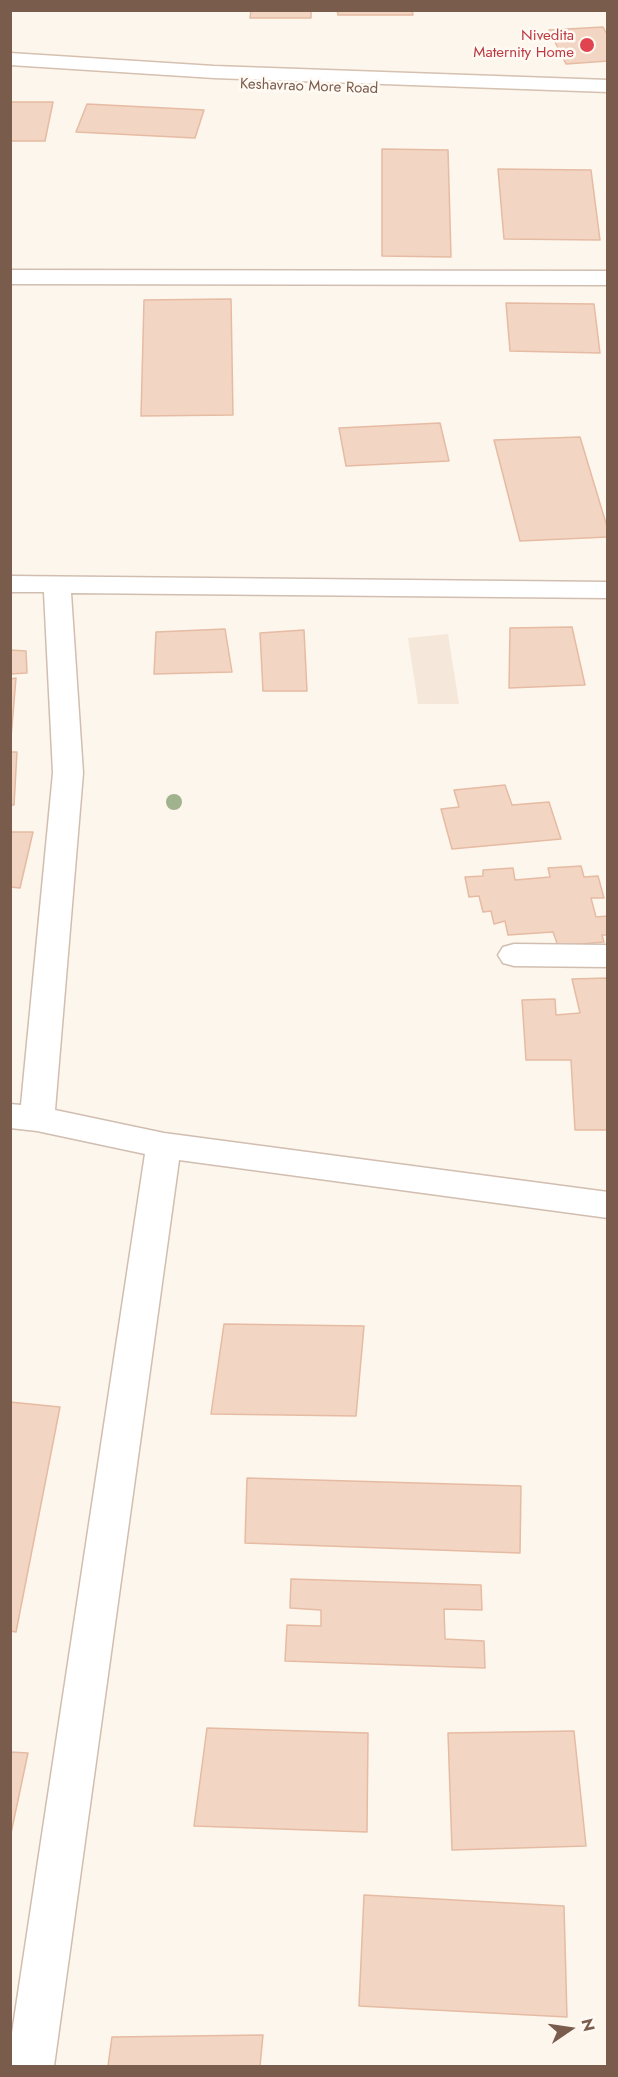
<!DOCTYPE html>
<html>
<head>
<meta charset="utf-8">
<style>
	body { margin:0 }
	#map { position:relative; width:618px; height:2077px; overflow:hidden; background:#fdf6ec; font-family:Jost,sans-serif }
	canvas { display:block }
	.frame { position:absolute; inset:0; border:12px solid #7a5c4d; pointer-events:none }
	.north { position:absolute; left:540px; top:1999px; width:60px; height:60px; -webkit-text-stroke:4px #fffaf3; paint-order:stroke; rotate:77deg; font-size:16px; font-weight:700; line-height:24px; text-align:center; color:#7a5c4d }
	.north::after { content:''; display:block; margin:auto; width:21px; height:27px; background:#7a5c4d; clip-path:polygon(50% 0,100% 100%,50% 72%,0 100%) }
</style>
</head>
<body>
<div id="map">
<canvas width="618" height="2077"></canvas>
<div class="frame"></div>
<div class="north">N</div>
</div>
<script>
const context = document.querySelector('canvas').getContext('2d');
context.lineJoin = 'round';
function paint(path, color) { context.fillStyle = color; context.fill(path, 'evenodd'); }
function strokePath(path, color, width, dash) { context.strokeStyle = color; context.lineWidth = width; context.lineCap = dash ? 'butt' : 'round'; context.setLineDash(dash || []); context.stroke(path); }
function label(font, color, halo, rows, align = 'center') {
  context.font = font + ' Jost,sans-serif'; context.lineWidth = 5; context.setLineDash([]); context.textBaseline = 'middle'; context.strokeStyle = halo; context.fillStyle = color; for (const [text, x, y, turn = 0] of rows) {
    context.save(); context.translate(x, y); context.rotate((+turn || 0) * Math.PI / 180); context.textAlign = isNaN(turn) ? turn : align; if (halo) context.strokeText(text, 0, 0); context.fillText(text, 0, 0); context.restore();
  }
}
const residential = new Path2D(`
	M448,634L459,704H418L408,638Z`);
const building = new Path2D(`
	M251,10H311V18H250Z
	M337,10H412L413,15H338Z
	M603,27L608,36V61L566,64L549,30Z
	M10,102H53L45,141H10Z
	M87,104L204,110L195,138L76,132Z
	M382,149L448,150L451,257L382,256Z
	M498,169L591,170L600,240L504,239Z
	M231,299L233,415L141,416L144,300Z
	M506,303L594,304L600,353L510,351Z
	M440,423L449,461L346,466L339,428Z
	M580,437L608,530V537L520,541L494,440Z
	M572,627L585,685L509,688L510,628Z
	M225,629L232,672L154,674L156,632Z
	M304,630L307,691H263L260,633Z
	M10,650L26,651L27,673L10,674Z
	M16,678L11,738H10V679Z
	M10,752H17L14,805H10Z
	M505,785L512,805L549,802L561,839L452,849L441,809L459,807L454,790Z
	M10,832H33L20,888L10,887Z
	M581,866L584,877L598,876L604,898H591L596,917L608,916V935H602L604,942L558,946L553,932L508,935L505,921L494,924L491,911L483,912L479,896L469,897L465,877L483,876V870L513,868L515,880L550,877L548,868Z
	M608,978V1130H575L571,1060H526L522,1000L555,999L556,1015L580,1013L572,979Z
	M224,1324L364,1326L356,1416L211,1414Z
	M10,1402L60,1407L16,1632L10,1631Z
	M247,1478L521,1486L520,1553L245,1543Z
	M291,1579L481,1585L482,1610L444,1609L445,1639L484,1641L485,1668L285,1661L287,1625L321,1626V1610L290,1608Z
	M207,1728L368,1733L367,1832L194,1826Z
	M574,1731L586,1846L452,1850L448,1733Z
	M10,1752L28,1753L10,1838Z
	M364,1895L564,1906L567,2017L359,2006Z
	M263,2035L260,2066H108L112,2037Z`);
const street = new Path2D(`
	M10,270L608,271V285L10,284Z
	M10,576L608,582V598L71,593L83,773L55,1110L164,1133L608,1192V1218L179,1160L54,2066H10V2046L145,1154L37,1131L10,1128V1104L21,1105L53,773L44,592H10Z
	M514,944L608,945V967L514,966L503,963L498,955L503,947Z`);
const secondary = new Path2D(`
	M10,53L214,66L608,80V92L214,78L10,65Z`);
const trees = [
	[174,802]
];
const markers = [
	[587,45,8,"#e0444e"]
];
const farHealthnames = [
	["Nivedita",574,36],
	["Maternity Home",574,53]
];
const farStreetnames = [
	["Keshavrao More Road",309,87,2]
];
paint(residential, '#f5e8da');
paint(building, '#f3d5c3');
strokePath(building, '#e6bba3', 1.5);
strokePath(street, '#d1beb0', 3);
strokePath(secondary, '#d6c0b0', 3);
paint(street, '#fff');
paint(secondary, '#fff');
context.fillStyle = '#a0b28e';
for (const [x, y] of trees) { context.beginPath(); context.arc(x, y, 8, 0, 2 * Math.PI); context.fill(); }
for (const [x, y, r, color] of markers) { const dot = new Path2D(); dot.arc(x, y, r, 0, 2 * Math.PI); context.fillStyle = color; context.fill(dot); strokePath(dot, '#fffaf3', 2); }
label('15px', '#be3a42', '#fffaf3', farHealthnames, 'right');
label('15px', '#7a5c4d', '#fffaf3', farStreetnames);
</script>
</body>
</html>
